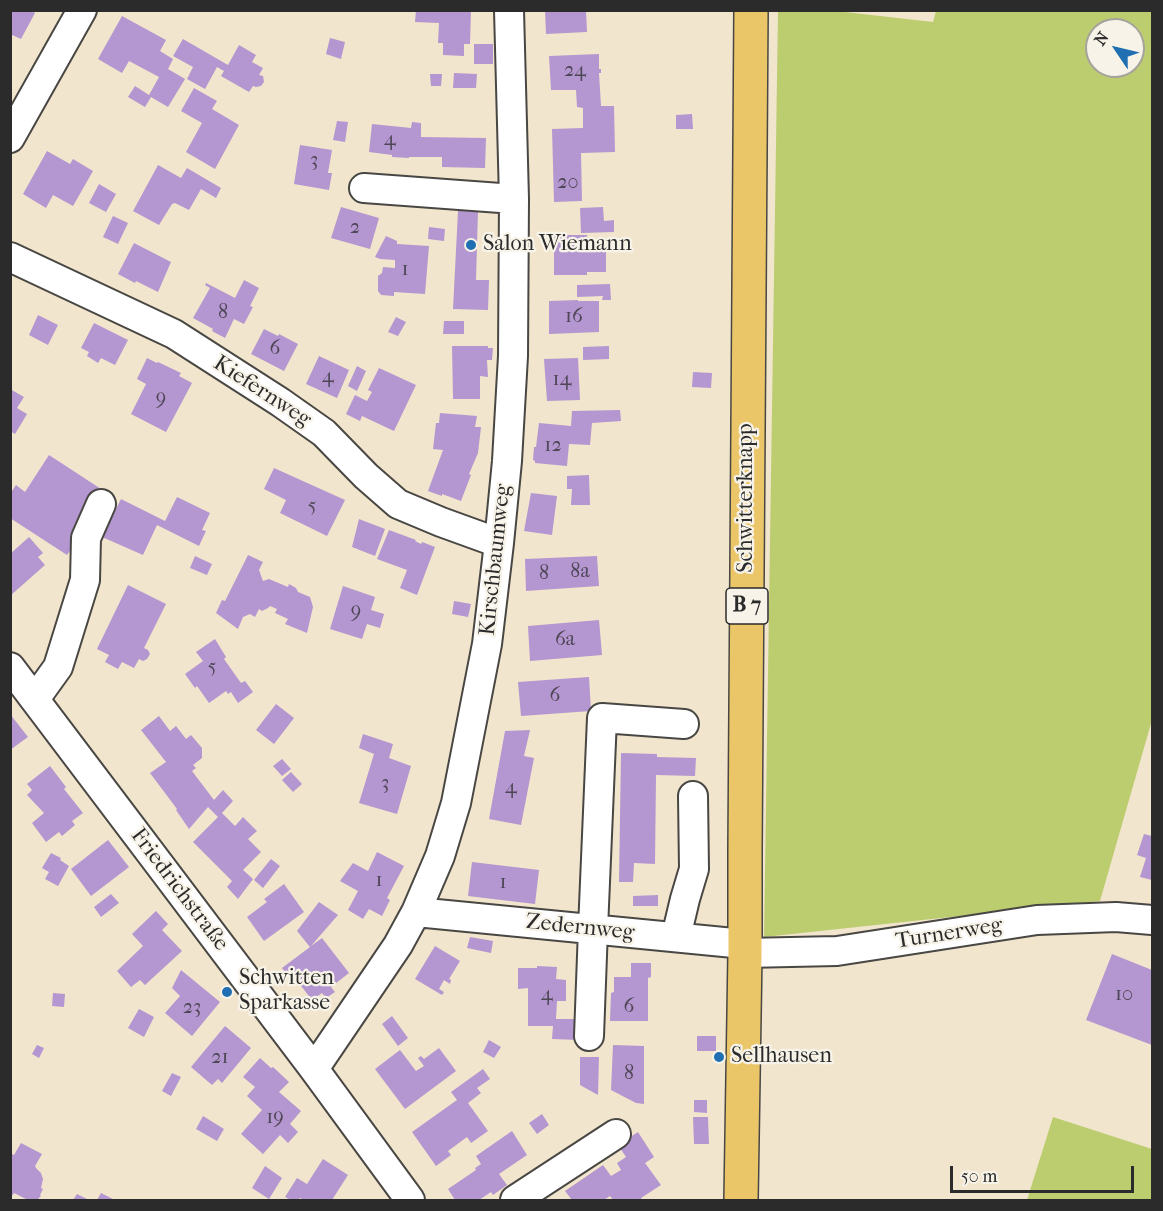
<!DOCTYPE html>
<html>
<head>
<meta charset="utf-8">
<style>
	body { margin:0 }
	#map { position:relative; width:1163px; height:1211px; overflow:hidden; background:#f2e5cd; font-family:"IM FELL French Canon",serif }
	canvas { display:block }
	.frame { position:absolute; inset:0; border:12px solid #2b2b2b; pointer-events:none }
	.north { position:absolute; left:1085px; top:18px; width:60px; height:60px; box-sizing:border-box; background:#f7f3e8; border:2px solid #a5a39c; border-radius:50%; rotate:305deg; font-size:16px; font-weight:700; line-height:24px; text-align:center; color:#2b2b2b }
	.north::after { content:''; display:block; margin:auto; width:21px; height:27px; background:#1f6fb2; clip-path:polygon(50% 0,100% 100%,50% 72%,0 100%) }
	.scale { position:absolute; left:950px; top:1166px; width:184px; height:27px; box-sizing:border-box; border:3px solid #2b2b2b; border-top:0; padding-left:8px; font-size:18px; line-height:21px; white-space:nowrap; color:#2b2b2b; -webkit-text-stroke:4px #f7f3e8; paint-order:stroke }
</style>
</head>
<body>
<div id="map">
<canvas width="1163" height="1211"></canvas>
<div class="frame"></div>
<div class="north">N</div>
<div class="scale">50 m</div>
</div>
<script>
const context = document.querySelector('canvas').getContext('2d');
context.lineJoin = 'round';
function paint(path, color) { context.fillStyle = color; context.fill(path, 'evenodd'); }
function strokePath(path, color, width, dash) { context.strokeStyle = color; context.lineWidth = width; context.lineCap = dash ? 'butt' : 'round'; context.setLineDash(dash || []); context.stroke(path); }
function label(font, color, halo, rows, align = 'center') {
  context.font = font + ' "IM FELL French Canon",serif'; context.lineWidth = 4.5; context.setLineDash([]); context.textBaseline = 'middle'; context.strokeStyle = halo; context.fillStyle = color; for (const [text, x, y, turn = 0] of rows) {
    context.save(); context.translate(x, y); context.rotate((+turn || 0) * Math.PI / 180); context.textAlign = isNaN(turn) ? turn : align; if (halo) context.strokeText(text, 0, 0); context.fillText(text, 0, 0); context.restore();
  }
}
const green = new Path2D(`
	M778,11H836L933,22L936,11H1152V720L1100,901L764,937ZM1097,30H1133V66H1097Z
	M1053,1117L1152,1149V1200H1027Z`);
const building = new Path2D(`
	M10,10H31L35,13L21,39L10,34Z
	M416,10H471L470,44H464V56L443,55V43H438L439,23L415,22Z
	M545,10H586L587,32L546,34Z
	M122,16L166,40L160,51L173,59L168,69L185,79L168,107L151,97L145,107L128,97L135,86L149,95L159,77L129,61L122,73L98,59Z
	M330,38L345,42L341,59L326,54Z
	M183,39L228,65L239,45L256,55L252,62L263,68L259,75L263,76L264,82L261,86L256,87L253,86L249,92L221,76L224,71L217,67L205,89L187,79L193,67L173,56Z
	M474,44H493V64H474Z
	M599,54V69H601V73H599L601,106H614L615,152L581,153L582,201L554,202L552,129L583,128V108L577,107L576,90H551L549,56Z
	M454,73L477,74L476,88H453Z
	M430,74H442L441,86H431Z
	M194,88L217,101L212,109L239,125L215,169L186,152L202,123L181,111Z
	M692,114L693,129H676V115Z
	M337,121L348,122L345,142L333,140Z
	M412,122L421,123V137L486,138L485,168L442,167V157H409V158L392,157V155L369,152L372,124L411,128Z
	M300,145L332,150L328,173H332L329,190L294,184Z
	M47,151L70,164L73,159L93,171L73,206L53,195L46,208L23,194Z
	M158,165L181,178L187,168L221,188L216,198L201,189L189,210L175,203L172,204L159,225L133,211Z
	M99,184L116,194L106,212L89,203Z
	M341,207L379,218L370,249L331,238Z
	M603,207L604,221L614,220V232L581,233L580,208Z
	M458,211H478L476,280H489L488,310L453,309Z
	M113,216L128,223L118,244L103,237Z
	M429,227L445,229L444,241L428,239Z
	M554,235H587V245H606V272H587V275H554Z
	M386,236L397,241V244L429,246L425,294L394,292V296L381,295L378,291V276L382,273L383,267L395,268V260L380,259L375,257Z
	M134,243L171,262L158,292L136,281L135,283L118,274Z
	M244,280L259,288L250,306L253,307L244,324L234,319L225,338L212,331L213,329L193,318L210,288L205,285L206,283L235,298Z
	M610,284L611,300H602L603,296L577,297V285Z
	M578,300V301H599V332L549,334V301Z
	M38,315L58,325L48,345L29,335Z
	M396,317L406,322L398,336L388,332Z
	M444,321H464V334H443Z
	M94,323L128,340L115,365L101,358L98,363L87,356L89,352L81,348Z
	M264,329L278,336L279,334L298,344L284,371L251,354Z
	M452,346H488V348H493L492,360H487L488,377L480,376V399H453Z
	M609,346V359L583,360V347Z
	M319,356L349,370L337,398L306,384Z
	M147,358L157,363L158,362L181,373L179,376L192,383L166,432L131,414L146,384L137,379Z
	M578,358L580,400L547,401L544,359Z
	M357,366L366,371L357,391L348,386Z
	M379,368L416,385L394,431L362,416L360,421L346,414L355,395L367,401L372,392L368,390Z
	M693,372L712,373L711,388L692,387Z
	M10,389L24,397L17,408L27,414L15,434L10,431Z
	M620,410L621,421L592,423L590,445L569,444L567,466L535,463V461L533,460L534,447H536L539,423L571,426L572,411Z
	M440,413L477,416L475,427H481L478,453L469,474L471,475L461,501L442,494V496L428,491L443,450L433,449L436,423H439Z
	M49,455L101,489L76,526L84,531L67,555L10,518V494L16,485L25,492Z
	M274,468L345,500L327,536L280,513L286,500L264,489Z
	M589,475L590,505H571L572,489H567V476Z
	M531,493L557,496L552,535L524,531Z
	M177,497L210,513L202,530L206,531L199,546L157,525L143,555L102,537L121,499L165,521Z
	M359,519L385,529L375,556L352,547Z
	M389,530L416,540L415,541L421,544L422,542L435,547L417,595L400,588L407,570L377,559Z
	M29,537L43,553L38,557L45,565L10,596V554Z
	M248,555L263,562L259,570L263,581L269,579L288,587L289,584L296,588L298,592L310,597L313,607L307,633L285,624L288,619L275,613L277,609L270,606L268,608L262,611L259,609L255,617L250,614L243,617L238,629L216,613L222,600L225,601Z
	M195,556L212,564L207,575L190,568Z
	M597,556L599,586L526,591L525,559Z
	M128,585L166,604L144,648L148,650L150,654L147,659L143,661L139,659L134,668L122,662L118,669L105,662L109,655L97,649Z
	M343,586L375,597L371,610L384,614L380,628L367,624L362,639L330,629Z
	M454,601L471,604L468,617L452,614Z
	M599,620L602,655L530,661L528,626Z
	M215,639L226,657L224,659L241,683L245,681L253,692L238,703L231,692L228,694L226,691L209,703L197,686L195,688L185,674L203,661L196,652Z
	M589,677L591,711L521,716L518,682Z
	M276,704L294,718L274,744L256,730Z
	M10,714L28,737L10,750Z
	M159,716L170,731L176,726L186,739L191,735L202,748V758L193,765L196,768L192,771L214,800L223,790L233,801L222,813L235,826L243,817L257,831L248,839L261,852L243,870L253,879L238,899L227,887L232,881L193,842L218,817L208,807L189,829L176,810L177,809L150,773L166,762L141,730Z
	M530,730L524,756L534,758L521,825L489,819L505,731Z
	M363,734L393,744L389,758L411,766L397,814L359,803L374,754L359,748Z
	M621,753L657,754V757L696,758L695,776L656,775L655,864L634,863L633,882H619Z
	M282,759L291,769L282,776L273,766Z
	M50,766L66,787L64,789L83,813L72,821L75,825L62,836L59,832L46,842L32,823L44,813L27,795L32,790L27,784Z
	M291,772L302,784L293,792L282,780Z
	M1144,834L1152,836V880L1140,877L1146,858L1137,855Z
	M108,840L129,867L91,896L71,869Z
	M377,852L404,866L387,898L390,900L382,916L369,909L363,919L348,910L358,891L340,881L353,863L368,871Z
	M51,853L61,858L60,860L69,866L58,886L45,879L49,872L42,868Z
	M271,859L280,866L263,888L254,880Z
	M472,862L539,870L535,904L468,896Z
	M284,884L304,912L264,941L247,917L267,902L264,899Z
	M111,894L119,903L101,917L94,907Z
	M658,895V906H633V896Z
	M319,902L338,915L311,946L322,938L349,973L331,987L335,992L326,998L322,993L312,1000L298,982L294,984L282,968L310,947L297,931Z
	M156,911L168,924L162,930L182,951L145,985L140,980L131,987L117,971L143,946L132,934Z
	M470,937L493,941L491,953L467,948Z
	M435,946L460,961L449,979L451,980L450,984L444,980L439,989L444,992L442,995L415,979Z
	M1112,954L1152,970V1045L1086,1020Z
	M631,963H651V977L648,978V1021H610L611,993L614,992V977H631Z
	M537,966L557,967L556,979L566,980V1001H557L556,1019H579V1040L552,1039L553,1026H528V988L518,989V968H537Z
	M181,970L220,1002L192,1036L165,1013L180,996L172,988Z
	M53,993L65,994L64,1007L52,1006Z
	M139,1009L154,1017L144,1037L128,1028Z
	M392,1016L408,1038L398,1046L382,1024Z
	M225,1026L251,1048L222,1083L218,1079L212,1085L191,1067Z
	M697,1036H716V1051H697Z
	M489,1040L501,1047L494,1058L483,1052Z
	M37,1045L44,1048L39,1058L32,1054Z
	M613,1045L644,1046V1104L636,1103L611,1090Z
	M439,1048L456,1071L405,1109L375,1069L400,1050L416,1071L424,1066L418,1058L421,1056L424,1059Z
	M580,1057H599L598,1095L580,1085Z
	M260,1058L271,1068L273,1067L289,1082L279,1092L301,1111L290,1124L298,1132L288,1143L280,1135L263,1154L241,1134L262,1110L247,1096L255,1087L243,1077Z
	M483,1069L490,1079L477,1088L481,1093L468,1103L488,1131L471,1143L467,1137L448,1151L451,1155L436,1166L412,1132L457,1100L451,1092Z
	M172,1073L181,1077L171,1096L162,1091Z
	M694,1100H707V1113L694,1112Z
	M542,1114L549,1125L537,1134L529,1123Z
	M203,1116L224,1129L217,1141L196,1129Z
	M693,1117H708L709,1144H694Z
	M512,1131L527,1155L499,1174L507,1185L493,1195L491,1192L479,1200H455L448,1189L476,1170L475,1168L481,1164L476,1156Z
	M638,1132L654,1157L645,1163L661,1185L641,1198L642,1200H613L610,1196L604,1200H572L565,1191L603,1165L611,1176L621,1170L617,1163L626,1157L618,1145Z
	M21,1143L42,1154L35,1166L36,1168L41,1173L43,1179L41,1188L43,1189L40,1195L41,1196L37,1200H28L14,1193L13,1195L10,1194V1153L14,1155Z
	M323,1159L348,1175L332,1200H304L300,1198L298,1200H291L285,1197L297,1178L307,1184Z
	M265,1166L282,1178L269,1199L252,1188Z
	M101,1193L115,1200H97Z
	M77,1194L89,1200H73Z`);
const minor = new Path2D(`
	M10,138L82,10
	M364,188L514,199
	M10,257L174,334L280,402L324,433L366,476L398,504L441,522L499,543
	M10,667L314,1069L410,1200
	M35,699L58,667L85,580L86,538L101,504
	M416,912L744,944
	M676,937L685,899L694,869L693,796
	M745,953L837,951L1037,920L1116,917L1152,920
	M589,1036L593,929L602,718L684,724
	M314,1069L398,945L416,912L440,856L456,803L487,644L499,543L507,461L513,356L514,199L509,10
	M515,1200L616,1134`);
const major = new Path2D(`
	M741,1200L745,953V849L751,10`);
const markers = [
	[471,245,6,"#1f6fb2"],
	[227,992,6,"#1f6fb2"],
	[719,1057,6,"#1f6fb2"]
];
const numberNames = [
	["24",575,71],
	["4",390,140],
	["3",314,161],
	["20",568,183],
	["2",355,228],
	["1",405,270],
	["8",223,313],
	["16",574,317],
	["6",275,349],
	["4",328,377],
	["14",562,380],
	["9",161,399],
	["12",553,446],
	["5",312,507],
	["8a",580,572],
	["8",544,574],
	["9",356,612],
	["6a",565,640],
	["5",212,668],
	["6",555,696],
	["3",385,784],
	["4",511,788],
	["1",379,881],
	["1",503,883],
	["4",547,995],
	["10",1124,995],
	["6",629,1007],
	["23",192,1008],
	["21",220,1058],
	["8",629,1074],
	["19",275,1118]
];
const shields = [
	[747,606,42]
];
const shieldNames = [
	["B 7",747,606]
];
const poiNames = [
	["Salon Wiemann",483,245],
	["Schwitten",239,979],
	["Sparkasse",239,1004],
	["Sellhausen",731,1057]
];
const streetNames = [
	["Kiefernweg",262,392,33],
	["Schwitterknapp",747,498,-90],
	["Kirschbaumweg",496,560,-84],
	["Friedrichstraße",179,890,53],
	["Zedernweg",580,928,6],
	["Turnerweg",949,934,-9]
];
paint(green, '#bccd70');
paint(building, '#b496d0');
strokePath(minor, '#494743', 32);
strokePath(major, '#494743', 36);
strokePath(minor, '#fff', 28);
strokePath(major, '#ebc669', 33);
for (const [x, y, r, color] of markers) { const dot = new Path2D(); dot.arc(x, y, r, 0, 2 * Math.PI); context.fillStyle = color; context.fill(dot); strokePath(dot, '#f7f3e8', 2); }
label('20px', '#4d4654', null, numberNames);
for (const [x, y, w] of shields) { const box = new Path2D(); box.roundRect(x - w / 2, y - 18, w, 36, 4.5); context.fillStyle = '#f7f3e8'; context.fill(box); strokePath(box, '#2b2b2b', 1.5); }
label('bold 21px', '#2b2b2b', null, shieldNames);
label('22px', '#2b2b2b', '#f7f3e8', poiNames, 'left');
label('22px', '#2b2b2b', '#f7f3e8', streetNames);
</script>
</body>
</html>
